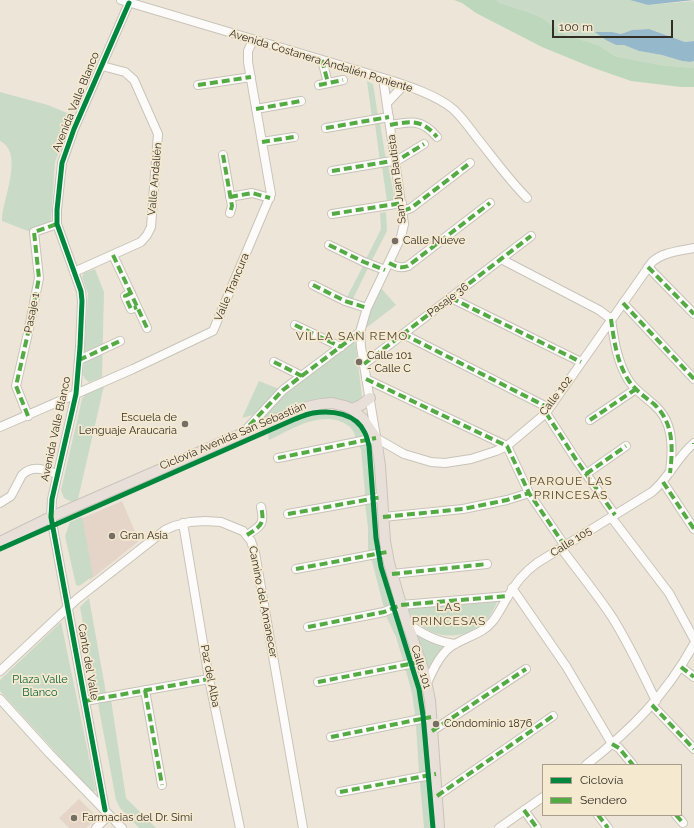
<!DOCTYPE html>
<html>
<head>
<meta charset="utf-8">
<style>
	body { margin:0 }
	#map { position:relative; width:694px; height:828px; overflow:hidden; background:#ede6d8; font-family:Raleway,sans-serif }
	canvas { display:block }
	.legend { position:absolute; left:542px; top:764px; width:140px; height:52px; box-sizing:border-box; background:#f5e9d0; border:1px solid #a79e8c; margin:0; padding:5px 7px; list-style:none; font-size:12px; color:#332e25 }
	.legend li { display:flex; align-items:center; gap:8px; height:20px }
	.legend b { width:20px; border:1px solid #a79e8c }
	.scale { position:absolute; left:552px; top:20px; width:121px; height:18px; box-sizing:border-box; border:2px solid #332e25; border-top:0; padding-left:5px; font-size:12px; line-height:14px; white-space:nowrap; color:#332e25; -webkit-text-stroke:3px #f5e9d0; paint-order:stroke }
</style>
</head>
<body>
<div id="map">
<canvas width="694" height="828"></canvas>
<ul class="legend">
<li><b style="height:5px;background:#00873e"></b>Ciclovía</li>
<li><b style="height:5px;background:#54ab44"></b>Sendero</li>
</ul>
<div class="scale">100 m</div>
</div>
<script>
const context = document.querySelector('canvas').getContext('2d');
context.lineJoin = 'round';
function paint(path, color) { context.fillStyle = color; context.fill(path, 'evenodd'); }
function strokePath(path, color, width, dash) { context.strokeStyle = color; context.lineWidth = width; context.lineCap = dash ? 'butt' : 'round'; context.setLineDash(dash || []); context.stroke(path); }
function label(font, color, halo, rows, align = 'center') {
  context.font = font + ' Raleway,sans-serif'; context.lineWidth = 3.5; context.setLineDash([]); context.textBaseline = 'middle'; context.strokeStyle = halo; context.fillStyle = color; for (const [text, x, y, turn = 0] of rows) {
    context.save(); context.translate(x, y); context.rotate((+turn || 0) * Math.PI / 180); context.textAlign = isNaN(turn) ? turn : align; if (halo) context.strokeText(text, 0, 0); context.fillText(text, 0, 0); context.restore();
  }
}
const commercial = new Path2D(`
	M122,501L139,541L90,580L78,520Z
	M79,799L97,817L86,828H69L59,818Z`);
const green = new Path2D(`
	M496,0H630L648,5L694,1V41L685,42L649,29L632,30L621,34L611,32H596L616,45H624L639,51L662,55L682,61L690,62L694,61V68L660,65L615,56L598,45L566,35L542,18L531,13L500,3Z
	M367,81L373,84L378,116L372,118Z
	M0,92L48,105L74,116L55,162L51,221L48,224L28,231L2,221C2,200 25,153 0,141Z
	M380,123L386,160L380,162L375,124Z
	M388,165L395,200L387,202L382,167Z
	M386,212L387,231L370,264L365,261L381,229L380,213Z
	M364,264L369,266L351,303L345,301Z
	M95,269L104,292L102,377L89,382L85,379L83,375L88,294L82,277L84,273Z
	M380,287L396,305L361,332Z
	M355,340L362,396L358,402L354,403L333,398L253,426L274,402L296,383Z
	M259,381L279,389L253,415L242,418Z
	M104,386L78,499L72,502L64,498L61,490L82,399L86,393Z
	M323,411C348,413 361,419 369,446L376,538L381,567L419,689L423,715L433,828H424L420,783L418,774L419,772L416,726L414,716L415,714L412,693L406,671L404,670L402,661L403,660L396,637L386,616L372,561L370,559L368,551V528L364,495L365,493L361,449C355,443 357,433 350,427C325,407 292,429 269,440L268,432L308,413Z
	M82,517L93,576L79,586L76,585L65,536L70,522Z
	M89,598L106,693L111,700L126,798L156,828H139L120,808L116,800L80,607Z
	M499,598C495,607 491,616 484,622C460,645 420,638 407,607Z
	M61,622L96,791L92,792L0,691V680Z
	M414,634L444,647L435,658L427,670Z`);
const forest = new Path2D(`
	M454,0H496L500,3L531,13L542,18L566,35L598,45L615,56L660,65L694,68V87H681L631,81L591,67L542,47L476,13L462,3Z`);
const water = new Path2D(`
	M630,0H694L648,5Z
	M649,29L685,42L694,41V61L690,62L682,61L662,55L639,51L624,45H616L606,40L595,32H612L621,34L632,30Z`);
const minor = new Path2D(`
	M121,0L383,78C405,85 435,94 453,109C463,118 470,129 478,139C494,159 509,180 527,198
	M322,60L328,83
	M198,85L251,77
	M319,85L343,80
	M387,103L404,85
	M256,109L301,101
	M390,125C411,121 422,119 437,137
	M326,128L389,117
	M262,142L294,137
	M223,155L232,206L230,213
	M332,171L398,160L424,144
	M230,197L252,193L270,198
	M403,211L411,208L470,163
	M332,214L402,203
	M329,245L364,262L385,270
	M113,255L147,328
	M501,259L599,310L611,319C614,340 617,362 629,381C635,390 644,396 653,404C674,421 673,447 670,472
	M389,263C395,266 400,269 408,266L490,203
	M648,267L694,314
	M74,272L141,242L147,235L151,227L158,134L134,80L125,72L102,66
	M313,285L345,301L367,308
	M131,293L125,296L131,309L137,307
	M451,298L581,362
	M623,303L694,379
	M295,325L341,347
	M403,334L549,408
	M79,360L120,341
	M274,362L302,376
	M364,364L531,236
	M366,379L507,446L529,493L565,546
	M546,413L577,461L615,515
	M28,416L16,386L28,333L39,278L34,232L57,224
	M590,420L636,389
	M0,427L133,369L213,331L271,194L248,62V51L253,40
	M243,433L283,390L360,332
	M376,437L361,347L360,332L367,308L401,237L404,224L383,78
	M376,438L404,454L431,462L445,463L471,459L496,451L507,446L546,413L652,262C663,252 680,251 694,248
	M278,458L376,438
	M586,474L626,446
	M663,482L694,529
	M0,503L11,496L22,475C33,464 45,470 57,474
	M288,514L382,497
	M383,517L463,509L507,500L529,493
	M611,517L669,593L694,639
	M183,523L209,679L240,828
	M247,535C261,526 265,524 261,507
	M561,548C578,571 596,593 612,617C629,644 642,672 656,701
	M296,569L387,552
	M392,574L487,564
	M512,588L566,666L612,744L619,748L633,765
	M406,622C420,633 437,642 455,644
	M308,627L384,612L401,605L508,596
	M681,667L694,677
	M0,671L77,599L165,530L174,526L190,522L205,521L221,522L243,531L251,541L255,553L303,828
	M318,682L420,662
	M427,683C433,670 441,651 455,644C468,636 482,634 492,622C498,615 502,606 507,598C515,583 523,573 537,563L652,492C669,478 677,457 694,443
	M145,690L162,785
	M0,699L50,754L122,828
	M85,701L209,679
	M652,705L694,749
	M432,731L526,669
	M331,737L431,717
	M586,765C631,730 666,695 694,644
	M340,792L436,774
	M437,796L553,716
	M105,810L51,517L52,499L76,394L80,347L82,301L81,291L57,224V210L62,163L74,129L129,3
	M524,810L537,828
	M598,815L608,828
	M676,815L683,823
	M96,828L109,815
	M499,828L543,797`);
const major = new Path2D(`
	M352,409L361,405L370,398
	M0,542L51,517L241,434L307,407L321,404L332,403L345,406L352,409L363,419L376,438L380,466L385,541L389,563L403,611L424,672L430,700L439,828`);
const quiet = new Path2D(`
	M322,60L328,83
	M198,85L251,77
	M319,85L343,80
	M256,109L301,101
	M390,125C411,121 422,119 437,137
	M326,128L389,117
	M262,142L294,137
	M223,155L232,206L230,213
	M332,171L398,160L424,144
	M230,197L252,193L270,198
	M403,211L411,208L470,163
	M332,214L402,203
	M329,245L364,262L385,270
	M113,255L147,328
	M389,263C395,266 400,269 408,266L490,203
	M648,267L694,314
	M313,285L345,301L367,308
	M131,293L125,296L131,309L137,307
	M451,298L581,362
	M623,303L694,379
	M611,319C614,341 617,363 629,381C636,391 645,397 654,404C674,423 673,448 670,473
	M295,325L341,347
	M403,334L549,408
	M79,360L120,341
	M274,362L302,376
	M364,364L531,236
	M366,379L507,446L529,493L565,546
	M546,413L577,461L615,515
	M28,416L16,386L28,333L39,278L34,232L57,224
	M590,420L636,389
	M241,434L283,390L360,332
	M694,443V444
	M278,458L376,438
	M586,474L626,446
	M663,482L694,529
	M288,514L382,497
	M383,517L463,509L507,500L529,493
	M247,535C261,526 265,524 261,507
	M296,569L387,552
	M392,574L487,564
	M308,627L384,612L401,605L508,596
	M681,667L694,677
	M318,682L420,662
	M145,690L162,785
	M85,701L209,679
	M652,705L694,749
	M432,731L526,669
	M331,737L431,717
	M612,744L619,748L633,765
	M340,792L436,774
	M437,796L553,716
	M524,810L537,828
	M598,815L608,828
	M676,815L683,823`);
const cycleway = new Path2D(`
	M0,549L295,419C300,417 307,414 313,413C332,410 356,413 365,433C367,437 368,442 369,446L376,538L381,567L419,689L423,715L433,828
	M105,810L51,517L52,499L76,394L80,347L82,301L81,291L57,224V210L62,163L74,129L129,3`);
const markers = [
	[395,241,4,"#746e64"],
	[359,362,4,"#746e64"],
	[185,424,4,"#746e64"],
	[112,536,4,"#746e64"],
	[436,724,4,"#746e64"],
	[74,818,4,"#746e64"]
];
const streetNames = [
	["Avenida Costanera Andalién Poniente",321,61,17],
	["Avenida Valle Blanco",76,102,-68],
	["Valle Andalién",155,179,-85],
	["San Juan Bautista",397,179,-97],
	["Valle Trancura",232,287,-67],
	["Pasaje 36",448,300,-37],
	["Pasaje 1",32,313,-79],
	["Calle 102",556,396,-53],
	["Avenida Valle Blanco",56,429,-78],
	["Ciclovía Avenida San Sebastián",233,436,-23],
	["Calle 105",571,542,-32],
	["Camino del Amanecer",263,602,79],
	["Canto del Valle",88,662,80],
	["Calle 101",421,667,73],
	["Paz del Alba",210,676,79]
];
const poiNames = [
	["Calle Nueve",403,241],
	["Calle 101",367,356],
	["- Calle C",367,369],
	["Escuela de",177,418,"right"],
	["Lenguaje Araucaria",177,431,"right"],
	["Gran Asia",120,536],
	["Condominio 1876",444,724],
	["Farmacias del Dr. Simi",82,818]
];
const parkNames = [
	["Plaza Valle",40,680],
	["Blanco",40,693]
];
const neighbourhoodNames = [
	["VILLA SAN REMO",352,336],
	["PARQUE LAS",571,481],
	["PRINCESAS",571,495],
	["LAS",449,607],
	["PRINCESAS",449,621]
];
paint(commercial, '#e4d5c8');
paint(green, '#c9dac6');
paint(forest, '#bdd7bc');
paint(water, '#95b8cb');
strokePath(minor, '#c8c3b9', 10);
strokePath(major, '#c8c4bd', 12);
strokePath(minor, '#fcfbf9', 8);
strokePath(major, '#e9dfd9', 10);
strokePath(quiet, '#54ab44', 4, [8, 4]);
strokePath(cycleway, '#00873e', 5);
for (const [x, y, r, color] of markers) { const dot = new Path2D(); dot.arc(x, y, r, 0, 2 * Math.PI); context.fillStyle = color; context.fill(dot); strokePath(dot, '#f5e9d0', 1.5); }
label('11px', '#332e25', '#f5e9d0', streetNames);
label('11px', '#332e25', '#f5e9d0', poiNames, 'left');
label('11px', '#045f35', '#f5e9d0', parkNames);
context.letterSpacing = '1px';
label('12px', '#514733', '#f5e9d0', neighbourhoodNames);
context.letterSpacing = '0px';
</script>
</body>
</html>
